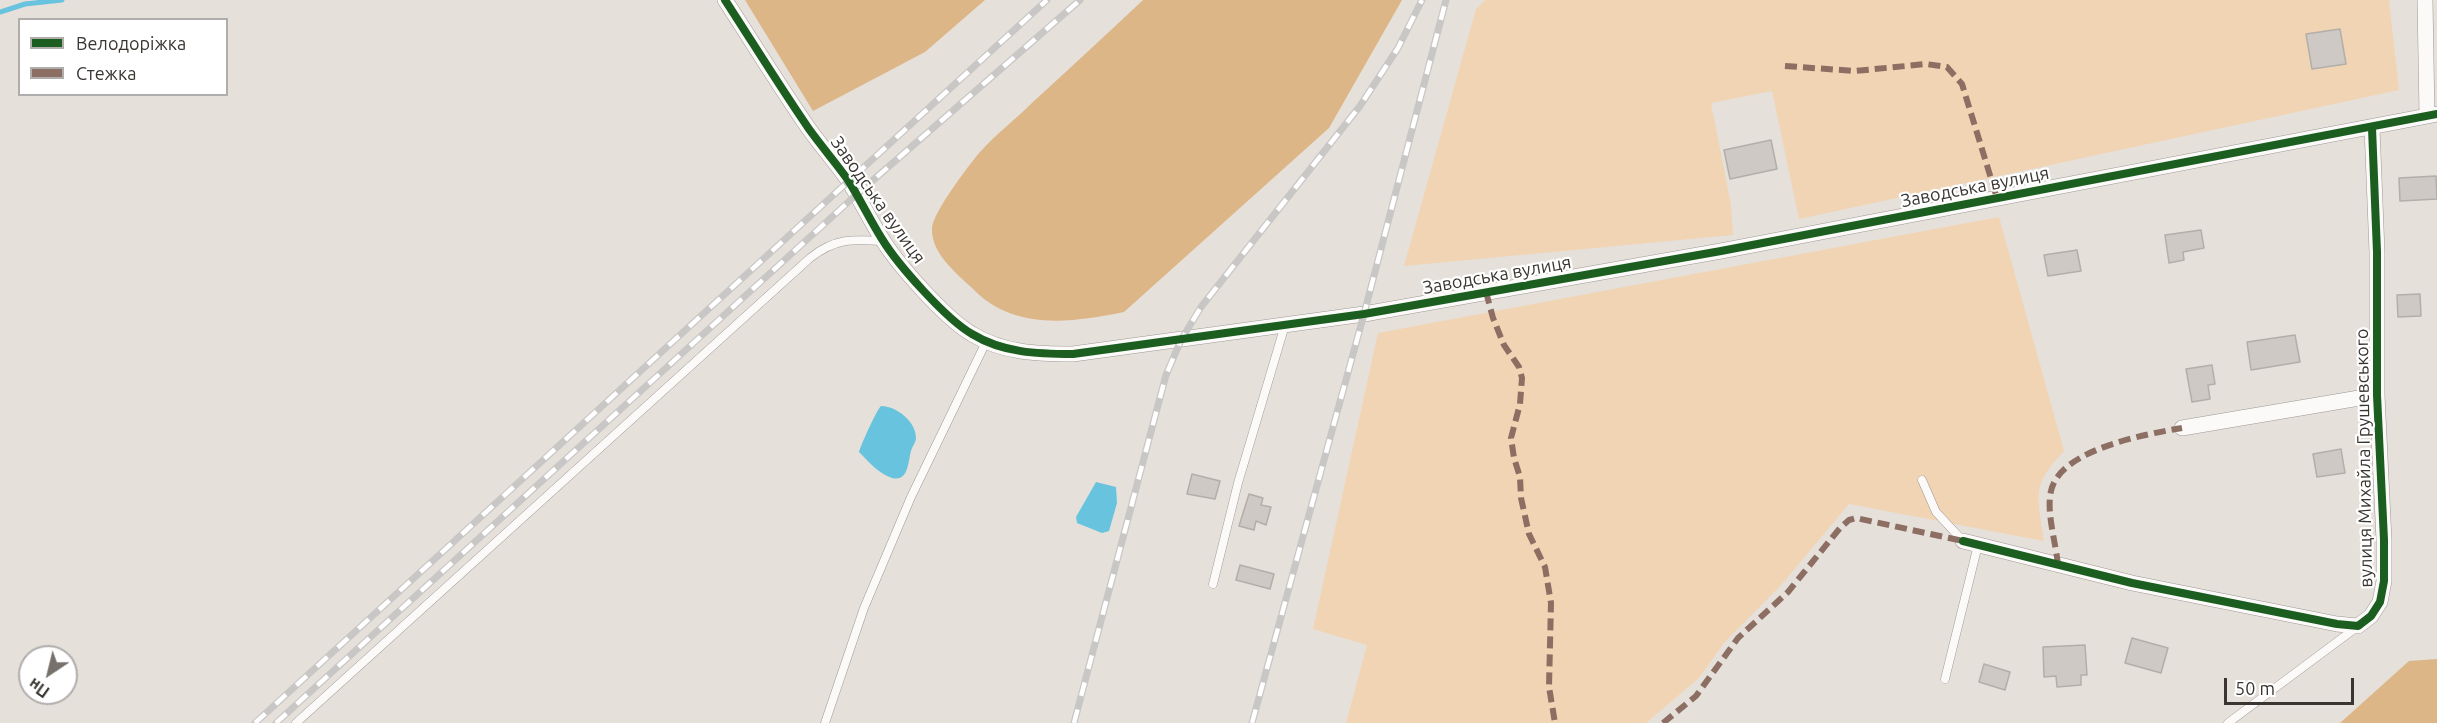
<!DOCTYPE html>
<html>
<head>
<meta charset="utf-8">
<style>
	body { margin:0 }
	#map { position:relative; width:2437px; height:723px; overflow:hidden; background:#e6e0da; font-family:Ubuntu,sans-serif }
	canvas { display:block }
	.legend { position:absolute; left:18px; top:18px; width:210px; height:78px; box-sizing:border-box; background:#fff; border:2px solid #b0aead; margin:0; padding:8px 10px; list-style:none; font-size:18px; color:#393531 }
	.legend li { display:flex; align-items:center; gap:12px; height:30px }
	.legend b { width:30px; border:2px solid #b0aead }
	.north { position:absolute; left:18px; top:645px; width:60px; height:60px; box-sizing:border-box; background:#fff; border:2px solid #b0aead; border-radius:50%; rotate:215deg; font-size:16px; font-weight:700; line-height:24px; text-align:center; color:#393531 }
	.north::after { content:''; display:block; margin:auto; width:21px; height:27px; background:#76716c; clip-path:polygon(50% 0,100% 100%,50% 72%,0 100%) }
	.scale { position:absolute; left:2224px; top:678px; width:130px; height:27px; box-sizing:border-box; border:3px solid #393531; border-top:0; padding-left:8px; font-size:18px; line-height:21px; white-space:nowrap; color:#393531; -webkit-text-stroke:4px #fff; paint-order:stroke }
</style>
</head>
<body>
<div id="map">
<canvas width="2437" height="723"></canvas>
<ul class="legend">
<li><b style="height:8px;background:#1b5e20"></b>Велодоріжка</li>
<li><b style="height:8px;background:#8d6e63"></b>Стежка</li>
</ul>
<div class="north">Пн</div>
<div class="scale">50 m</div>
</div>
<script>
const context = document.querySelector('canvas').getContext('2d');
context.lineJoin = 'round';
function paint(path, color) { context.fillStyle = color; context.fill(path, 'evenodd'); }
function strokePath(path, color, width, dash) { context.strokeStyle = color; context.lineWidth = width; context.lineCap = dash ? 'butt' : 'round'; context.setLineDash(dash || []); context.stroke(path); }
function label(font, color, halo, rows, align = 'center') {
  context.font = font + ' Ubuntu,sans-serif'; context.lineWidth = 4.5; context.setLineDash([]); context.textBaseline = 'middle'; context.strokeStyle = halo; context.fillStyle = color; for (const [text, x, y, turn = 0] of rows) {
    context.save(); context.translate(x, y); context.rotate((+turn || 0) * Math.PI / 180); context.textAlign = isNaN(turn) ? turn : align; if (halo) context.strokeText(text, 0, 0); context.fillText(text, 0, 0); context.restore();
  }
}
const green = new Path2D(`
	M1485,0H2389L2399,90L1799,219L1772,91L1711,103L1731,205L1733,235L1404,266L1476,9Z
	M1999,217L2064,451C2030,487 2038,495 2044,541L1849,504L1783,583L1724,643L1699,678L1646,723H1346L1367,645L1313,629L1378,333Z`);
const forest = new Path2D(`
	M745,0H985L925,52L813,111Z
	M1143,0H1402L1329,128L1124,312C1070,323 1012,331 971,287C955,272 931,253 932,228C933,212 969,165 980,152C996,134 1016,119 1033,102C1070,68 1107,34 1143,0Z
	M2437,659V723H2340L2409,661Z`);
const water = new Path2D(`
	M881,406C896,406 916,421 916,438C916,442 912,447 911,451C908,461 909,482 892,478C879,474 868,461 859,452C859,449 877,409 881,406Z
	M1096,482L1116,487L1117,503L1109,531L1102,533L1077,523L1076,517Z`);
const stream = new Path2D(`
	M0,12L25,4L62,0`);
const building = new Path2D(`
	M2340,29L2346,64L2312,69L2306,34Z
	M1771,140L1777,169L1730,179L1724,150Z
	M2436,176L2437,199L2400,201L2399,178Z
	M2201,230L2204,248L2183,252L2184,260L2169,263L2165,235Z
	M2077,250L2081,271L2048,276L2044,255Z
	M2420,294L2421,316L2398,317L2397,295Z
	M2295,335L2300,362L2251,370L2247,342Z
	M2212,365L2215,384L2208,385L2210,399L2192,402L2186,369Z
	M2341,449L2345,473L2317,477L2313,454Z
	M1192,474L1220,481L1215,499L1187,494Z
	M1249,494L1263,498L1261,505L1271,507L1266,525L1256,521L1254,530L1239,526Z
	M1240,565L1274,574L1270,589L1236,580Z
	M2132,638L2168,648L2161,673L2125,663Z
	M2085,645L2087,675H2081V685L2057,687L2056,676L2044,677L2043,647Z
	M1984,664L2010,672L2005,690L1979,682Z`);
const lane = new Path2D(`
	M1922,480L1936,512L1963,541
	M1213,584L1238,483L1285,325
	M1945,679L1978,545
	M296,723L810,258C835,238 853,239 883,241
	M825,723L864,608L911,497L986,342
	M2228,723L2357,627`);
const street = new Path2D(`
	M725,0C753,43 780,87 809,129C822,147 836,163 848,180C860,199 870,220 882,239C898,265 946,319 972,334C1003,353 1038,354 1073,354L1364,314L1721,251L2437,114
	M2425,0L2427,116
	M2182,428L2377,395
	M1963,541L2132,583L2337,624L2358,626L2371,616L2380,602L2384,581V540L2377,395V252L2372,128`);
const rail = new Path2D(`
	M255,723L1047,0
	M276,723L856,195L1080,0
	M1074,723L1166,375L1181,340L1201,307L1360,106L1398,48L1422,0
	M1252,723L1364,314L1446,0`);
const quiet = new Path2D(`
	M1785,66L1855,71L1926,64L1947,67L1962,84L1997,198
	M1486,292L1493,318L1504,345L1519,367L1522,378L1520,404L1511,438L1514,458L1520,477L1521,498L1529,534L1545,567L1551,603L1549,687L1555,723
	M2058,565C2056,543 2046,512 2051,491C2060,449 2147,434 2182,428
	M1663,723L1696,696L1738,638L1788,592L1840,528L1849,520L1856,518L1963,541`);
const cycleway = new Path2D(`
	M725,0C753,43 780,87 809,129C822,147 836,163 848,180C860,199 870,220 882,239C898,265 946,319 972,334C1003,353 1038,354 1073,354L1364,314L1721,251L2437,114
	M1963,541L2132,583L2337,624L2358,626L2371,616L2380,602L2384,581V540L2377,395V252L2372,128`);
const streetNames = [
	["Заводська вулиця",1975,187,-11],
	["Заводська вулиця",878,200,55],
	["Заводська вулиця",1497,275,-10],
	["вулиця Михайла Грушевського",2364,458,-91]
];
paint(green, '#f0d4b4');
paint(forest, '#dcb686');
paint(water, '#67c3de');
strokePath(stream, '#67c3de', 5);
paint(building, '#cec9c4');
strokePath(building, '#b2aea9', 1.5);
strokePath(lane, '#9d9894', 9);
strokePath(street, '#9d9894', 16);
strokePath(lane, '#fbfaf9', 8);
strokePath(street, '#fbfaf9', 15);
strokePath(rail, '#c8c7c6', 7);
strokePath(rail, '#fff', 4.5, [14]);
strokePath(quiet, '#8d6e63', 6, [12, 6]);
strokePath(cycleway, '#1b5e20', 8);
label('18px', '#393531', '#fff', streetNames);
</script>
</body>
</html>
